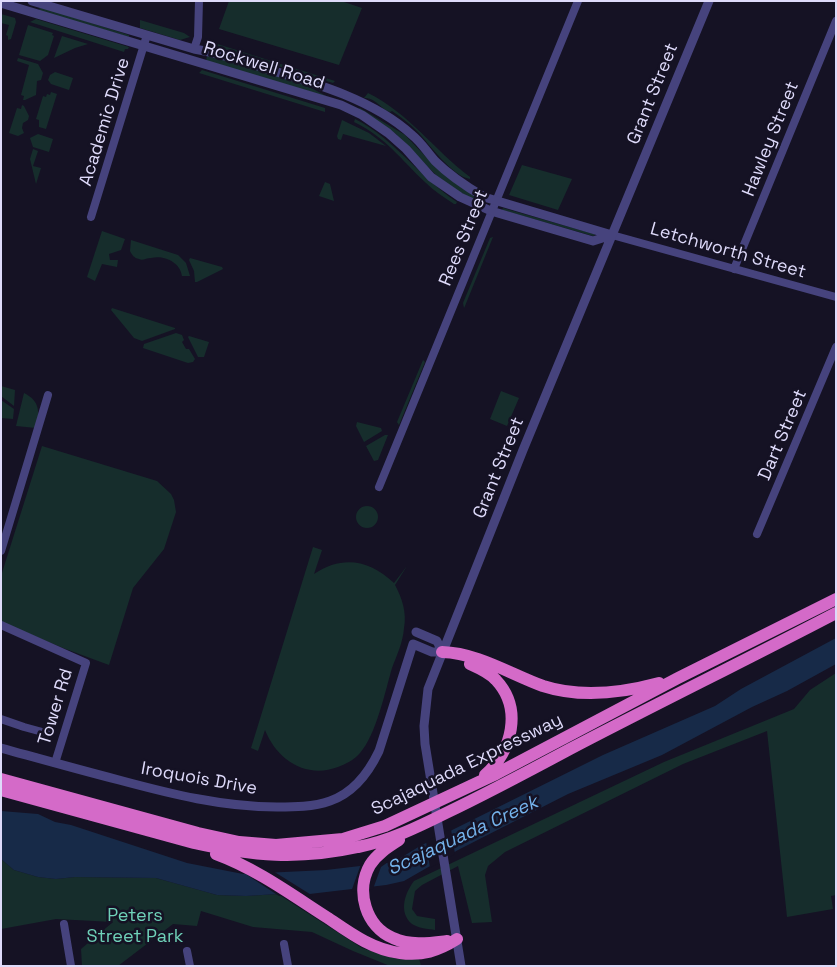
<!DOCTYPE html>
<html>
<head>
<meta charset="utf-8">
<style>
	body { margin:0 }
	#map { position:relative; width:837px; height:967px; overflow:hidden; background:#151224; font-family:"Space Grotesk",sans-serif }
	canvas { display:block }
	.frame { position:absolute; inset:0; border:2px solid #dedafa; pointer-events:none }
</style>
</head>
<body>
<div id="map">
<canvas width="837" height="967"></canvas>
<div class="frame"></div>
</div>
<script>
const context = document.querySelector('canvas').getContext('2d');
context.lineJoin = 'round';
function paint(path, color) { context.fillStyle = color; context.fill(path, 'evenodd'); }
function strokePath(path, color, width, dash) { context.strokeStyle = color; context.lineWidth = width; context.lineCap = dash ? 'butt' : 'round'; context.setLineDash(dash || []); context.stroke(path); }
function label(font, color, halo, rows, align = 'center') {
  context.font = font + ' "Space Grotesk",sans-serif'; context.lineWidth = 5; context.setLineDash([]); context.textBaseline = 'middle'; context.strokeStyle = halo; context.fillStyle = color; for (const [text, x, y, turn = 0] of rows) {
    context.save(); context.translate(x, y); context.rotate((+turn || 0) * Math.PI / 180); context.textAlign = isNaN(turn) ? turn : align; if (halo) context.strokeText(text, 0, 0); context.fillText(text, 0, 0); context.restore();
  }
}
const green = new Path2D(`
	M229,1H341L362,8L339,65L219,29Z
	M41,7L123,33L129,35V37L40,11L39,9Z
	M1,14L15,18L16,22L11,39L8,40V36L6,35L9,25L1,23Z
	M36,19L129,47L128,49H125L124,52L30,22Z
	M140,20L184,33L190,37L180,40L140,28Z
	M28,25L53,33L52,35L54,36L48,55L40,61L19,55Z
	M62,36L88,44L75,48L54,58Z
	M211,42L335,81L333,83L210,45Z
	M210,55L302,83L328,97L206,61L207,56Z
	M18,58L38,64L43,73L41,80L37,81L36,95L25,100H23L24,96L21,95L29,65L17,61Z
	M202,70L325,108V112L199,73Z
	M55,72L73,78L69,90L51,84L48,80L50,75Z
	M51,92L57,94L46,129L39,127V120L36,119L43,96L46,97L47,94L50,95Z
	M368,93C410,114 434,150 470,177V179C452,176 430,145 417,131C410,124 401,117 392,111L390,112C380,109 377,98 364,98Z
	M22,105L24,106L29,116L28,120L23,123L22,128L24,133L18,136L9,133L17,108L21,109Z
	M360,108L405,135L429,160L454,182L482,202L480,203L456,190L436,175L396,134L358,109Z
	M355,119C396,140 419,177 457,202L456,204H454C444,197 434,191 426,183C400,159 387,138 354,122Z
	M342,120L369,133L386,146L343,134L341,140L338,139L337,136Z
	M38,134L53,139L49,152L33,147L30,138Z
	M33,149L38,151L33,166L41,168L36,184L30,159Z
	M522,165L572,179L558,210L509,195Z
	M325,182L330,184L334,201L319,196Z
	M503,208L594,234L595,235L593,236L502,210Z
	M102,231L125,239L121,250L109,254L110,260H118L117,267L102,264L95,281L87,277Z
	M493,237L465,306L464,308L463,303L490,238Z
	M131,240L178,255L186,263L190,276H182C180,262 164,255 151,258C146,258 143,261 139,259C134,258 132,255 130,251Z
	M190,258L222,267L223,269L197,282H195L194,271L189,260Z
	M112,308L175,328V329L142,341L134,338L111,310Z
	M176,333L182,335L184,340L182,342L186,349H189L195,359L193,362L188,363L143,348L144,344Z
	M189,336L209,342L204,357H198L188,337Z
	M423,360L425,362L399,425L397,422Z
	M1,386L15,390L14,406L1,396Z
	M501,391L519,398L507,426L490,419Z
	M24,393C40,401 40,412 36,428L16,426Z
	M1,400L14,409L13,419L1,418Z
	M357,422L381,428L382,431L364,442L356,426Z
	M385,435H388L378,460L374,461L366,446Z
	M42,446L157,481L171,494L174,500L176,512L164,549L133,588L109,665L63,648L1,622V576Z
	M356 517a11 11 0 1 1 22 0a11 11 0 1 1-22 0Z
	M313,547L322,550L314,574C343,555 369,560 394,583L407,566L395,585C402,598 407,613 404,628C403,642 397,655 392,668C385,692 376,735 360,753C354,760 346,764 338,767C306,779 277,760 265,730L258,751L251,748Z
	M836,673V895L831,896L833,909L787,917L767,731L683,764L505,852L488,866L485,875L492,922L472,923L458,866L422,885L415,891L412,909L417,916L435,919V930C428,929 418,928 412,924C398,912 405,893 414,881L664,762L794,709L810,690Z
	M1,859L14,870L38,877L56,879L75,877L156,878L217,895L246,896L278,894L362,948L397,959L419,958L421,966H390L353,951L312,932L253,927L201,911L197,926L173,924L118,966H82L81,949L113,922L56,919L1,929Z`);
const water = new Path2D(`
	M836,638V664L787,691L752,707L662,755L568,794L458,850L404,881L386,885L301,895L278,894L246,896L217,895L156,878L75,877L56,879L38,877L14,870L1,859V811L38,814L55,822L71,825L187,863L243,874L326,870L394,862L420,846L603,755L715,706L741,689Z`);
const pier = new Path2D(`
	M451,829L455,854L430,868L426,841Z
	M391,860L381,867L373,889L351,892L361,864Z
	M241,871H273L313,896L301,897L279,896Z`);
const minor = new Path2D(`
	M194,49L198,37L199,1
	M91,217L147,35
	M612,235L836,297
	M734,269L836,21
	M379,487L578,1
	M757,534L836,347
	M1,551L48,395
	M1,625L86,663L55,763
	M1,719L24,727L46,733
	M64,924L71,966
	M284,944L288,966
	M187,951L190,966`);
const tertiary = new Path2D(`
	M32,1L194,49C219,53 243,61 267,69C315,83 374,100 412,135C421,142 427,152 435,161C449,175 467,187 484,197L612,235
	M1,3L341,105L362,115L388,133L406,149L431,177L460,197L491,211L593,241L612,235
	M416,632L437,641L442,652
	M1,748C41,759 80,770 119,780C171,794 223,807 277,807C294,807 313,807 330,801C353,793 369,772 379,751L413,644L432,652H442
	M461,966L425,744L424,726L428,689L523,450L709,1`);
const trunk = new Path2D(`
	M442,652C478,653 510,674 543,686C580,698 622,693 659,683
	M470,664C479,668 490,673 496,680C523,709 512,751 485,775
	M1,779L198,833L239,842L276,845L343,839L385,826L496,774L678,678L836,599
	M1,790L194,843C252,856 299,860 358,847C389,841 418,827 446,813C488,793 529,771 570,749C658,703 748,659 836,613
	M399,840C388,847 377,854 370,865C355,891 366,927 393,938C410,946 430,943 447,941
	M216,854C257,869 292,895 328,918C350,933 373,950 400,953C422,956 438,951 457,939`);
const streetNames = [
	["Rockwell Road",264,66,17],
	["Grant Street",653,94,-68],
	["Academic Drive",105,122,-73],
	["Hawley Street",771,139,-68],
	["Rees Street",464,238,-68],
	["Letchworth Street",728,251,16],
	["Dart Street",783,435,-67],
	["Grant Street",499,468,-68],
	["Tower Rd",56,707,-73],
	["Scajaquada Expressway",467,765,-26],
	["Iroquois Drive",199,779,10]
];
const parkNames = [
	["Peters",135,916],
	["Street Park",135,937]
];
const waterNames = [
	["Scajaquada Creek",463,836,-25]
];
paint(green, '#162d2c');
paint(water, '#172a48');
paint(pier, '#151224');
strokePath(minor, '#46437d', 8);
strokePath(tertiary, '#46437d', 9);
strokePath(trunk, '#d46ac8', 12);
label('18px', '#dedafa', '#151224', streetNames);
label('18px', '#6fd1b9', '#151224', parkNames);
label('italic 19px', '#75b4ed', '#151224', waterNames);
</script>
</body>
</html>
